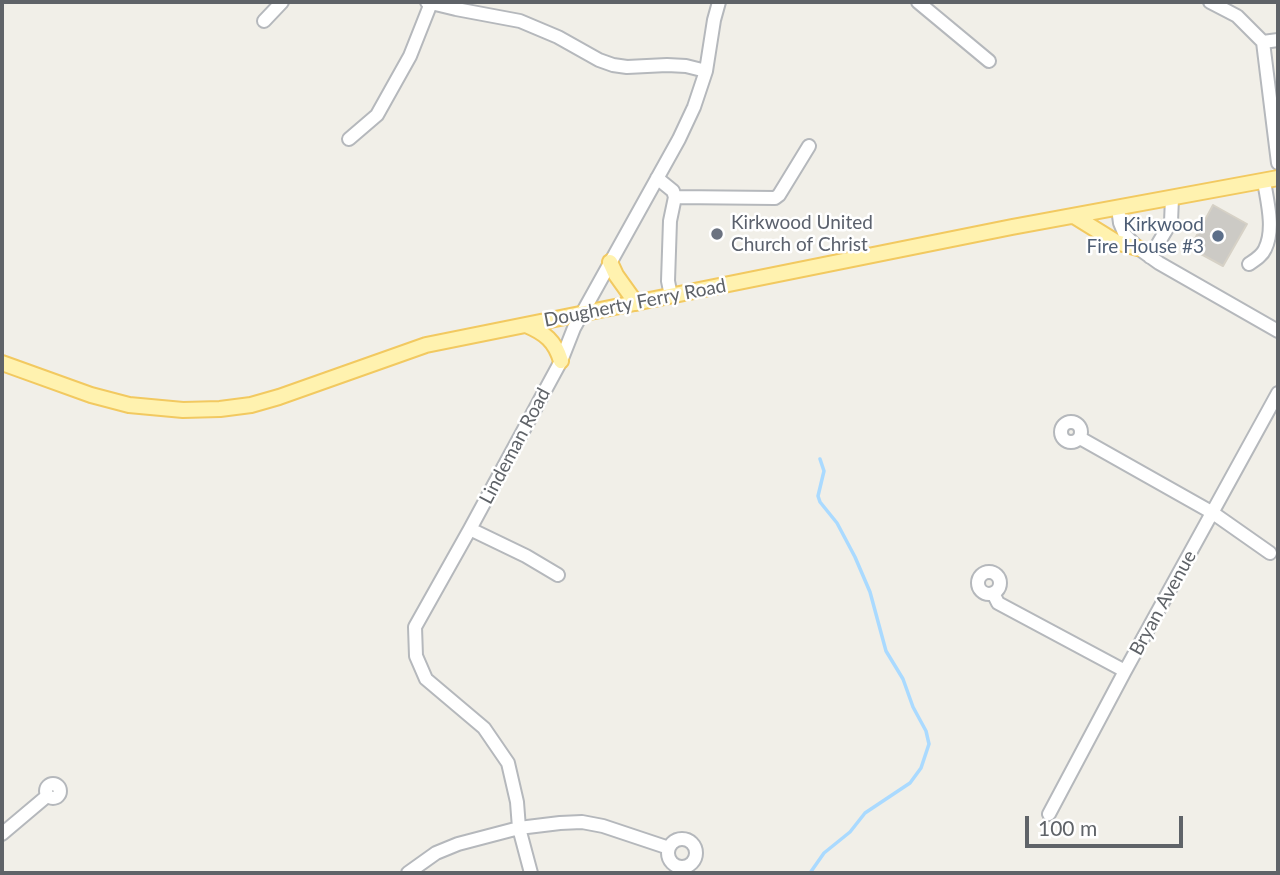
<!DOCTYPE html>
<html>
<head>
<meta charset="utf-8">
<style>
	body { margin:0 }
	#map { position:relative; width:1280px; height:875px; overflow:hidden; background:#f1efe8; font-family:Lato,sans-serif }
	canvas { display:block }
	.frame { position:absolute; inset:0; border:4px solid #5f6368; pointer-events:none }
	.scale { position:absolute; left:1025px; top:816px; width:158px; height:32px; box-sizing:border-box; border:4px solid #5f6368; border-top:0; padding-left:9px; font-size:21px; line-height:24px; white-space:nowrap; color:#5f6368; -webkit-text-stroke:5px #fff; paint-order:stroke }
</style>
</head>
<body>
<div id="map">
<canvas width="1280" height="875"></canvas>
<div class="frame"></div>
<div class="scale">100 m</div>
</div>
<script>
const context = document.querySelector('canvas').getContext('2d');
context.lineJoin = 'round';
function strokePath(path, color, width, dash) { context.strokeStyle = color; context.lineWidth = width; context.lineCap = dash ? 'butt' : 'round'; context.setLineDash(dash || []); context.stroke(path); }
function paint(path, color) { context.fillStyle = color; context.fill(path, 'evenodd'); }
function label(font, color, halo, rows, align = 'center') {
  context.font = font + ' Lato,sans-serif'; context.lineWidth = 5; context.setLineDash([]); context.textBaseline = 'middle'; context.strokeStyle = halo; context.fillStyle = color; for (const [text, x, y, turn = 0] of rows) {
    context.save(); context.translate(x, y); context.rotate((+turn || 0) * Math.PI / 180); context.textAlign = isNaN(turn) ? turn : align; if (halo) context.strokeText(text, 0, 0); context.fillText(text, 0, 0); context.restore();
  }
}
const stream = new Path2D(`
	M810,873L824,853L850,832L865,813L910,783L921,768L929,744L926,731L913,707L903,679L886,651L870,592L855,557L837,523L820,502L818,496L824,471L820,459`);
const building = new Path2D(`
	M1213,205L1247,224L1223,266L1190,248Z`);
const minor = new Path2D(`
	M427,2L456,9L520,21L558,37L599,60L613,65L627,67L667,65L686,66L706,71
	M918,2L989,61
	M1210,2L1237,16L1263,42L1278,163
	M264,21L282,2
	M1263,42L1278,40
	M349,139L377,115L410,56L431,3
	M657,178L673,191L675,197L670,221L668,281L671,296
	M675,197L775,198L779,195L809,146
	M1118,208L1120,223L1125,235L1138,248L1159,263L1278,331
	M1150,257L1171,222L1172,198
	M1249,264C1255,260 1262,256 1265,249C1275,229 1267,201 1264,181
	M1061 432a10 10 0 1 1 20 0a10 10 0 1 1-20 0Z
	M1080,438L1213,513L1270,553
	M470,529L526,556L558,575
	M978 583a11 11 0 1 1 22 0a11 11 0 1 1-22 0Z
	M993,593L998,603L1125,671
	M46 791a7 7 0 1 1 14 0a7 7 0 1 1-14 0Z
	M1049,814L1125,671L1278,393
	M2,834L47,796
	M668 853a14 14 0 1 1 28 0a14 14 0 1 1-28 0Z
	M408,873L436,853L458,844L519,828L560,823L582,822L603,826L669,848
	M531,873L519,828L517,802L508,763L484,728L426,679L416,656L415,627L470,529L561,361L574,328L679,139L694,107L706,71L714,20L719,2`);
const major = new Path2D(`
	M1074,216L1116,242L1138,248
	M610,262L616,275L636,303
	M526,325C545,333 555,341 561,361
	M2,363L91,395L129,405L183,410L220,409L251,405L279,397L426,345L1012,227L1278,178`);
const markers = [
	[717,234,7,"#6b7280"],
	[1218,236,7,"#5c6f8a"]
];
const worshipNames = [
	["Kirkwood United",731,223],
	["Church of Christ",731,245]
];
const serviceNames = [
	["Kirkwood",1204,225],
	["Fire House #3",1204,247]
];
const streetNames = [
	["Dougherty Ferry Road",635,303,-11],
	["Lindeman Road",515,446,-62],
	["Bryan Avenue",1163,603,-61]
];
strokePath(stream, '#aadaff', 3.5);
paint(building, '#cccac5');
strokePath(building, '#d6d1c6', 2);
strokePath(minor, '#b5b8bc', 16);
strokePath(major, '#f2c960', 18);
strokePath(minor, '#fff', 12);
strokePath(major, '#fff2af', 14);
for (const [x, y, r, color] of markers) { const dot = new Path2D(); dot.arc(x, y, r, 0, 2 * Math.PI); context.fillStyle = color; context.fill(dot); strokePath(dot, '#fff', 2.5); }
label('19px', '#5b616d', '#fff', worshipNames, 'left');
label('19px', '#4e5e75', '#fff', serviceNames, 'right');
label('19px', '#5f6368', '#fff', streetNames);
</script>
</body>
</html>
